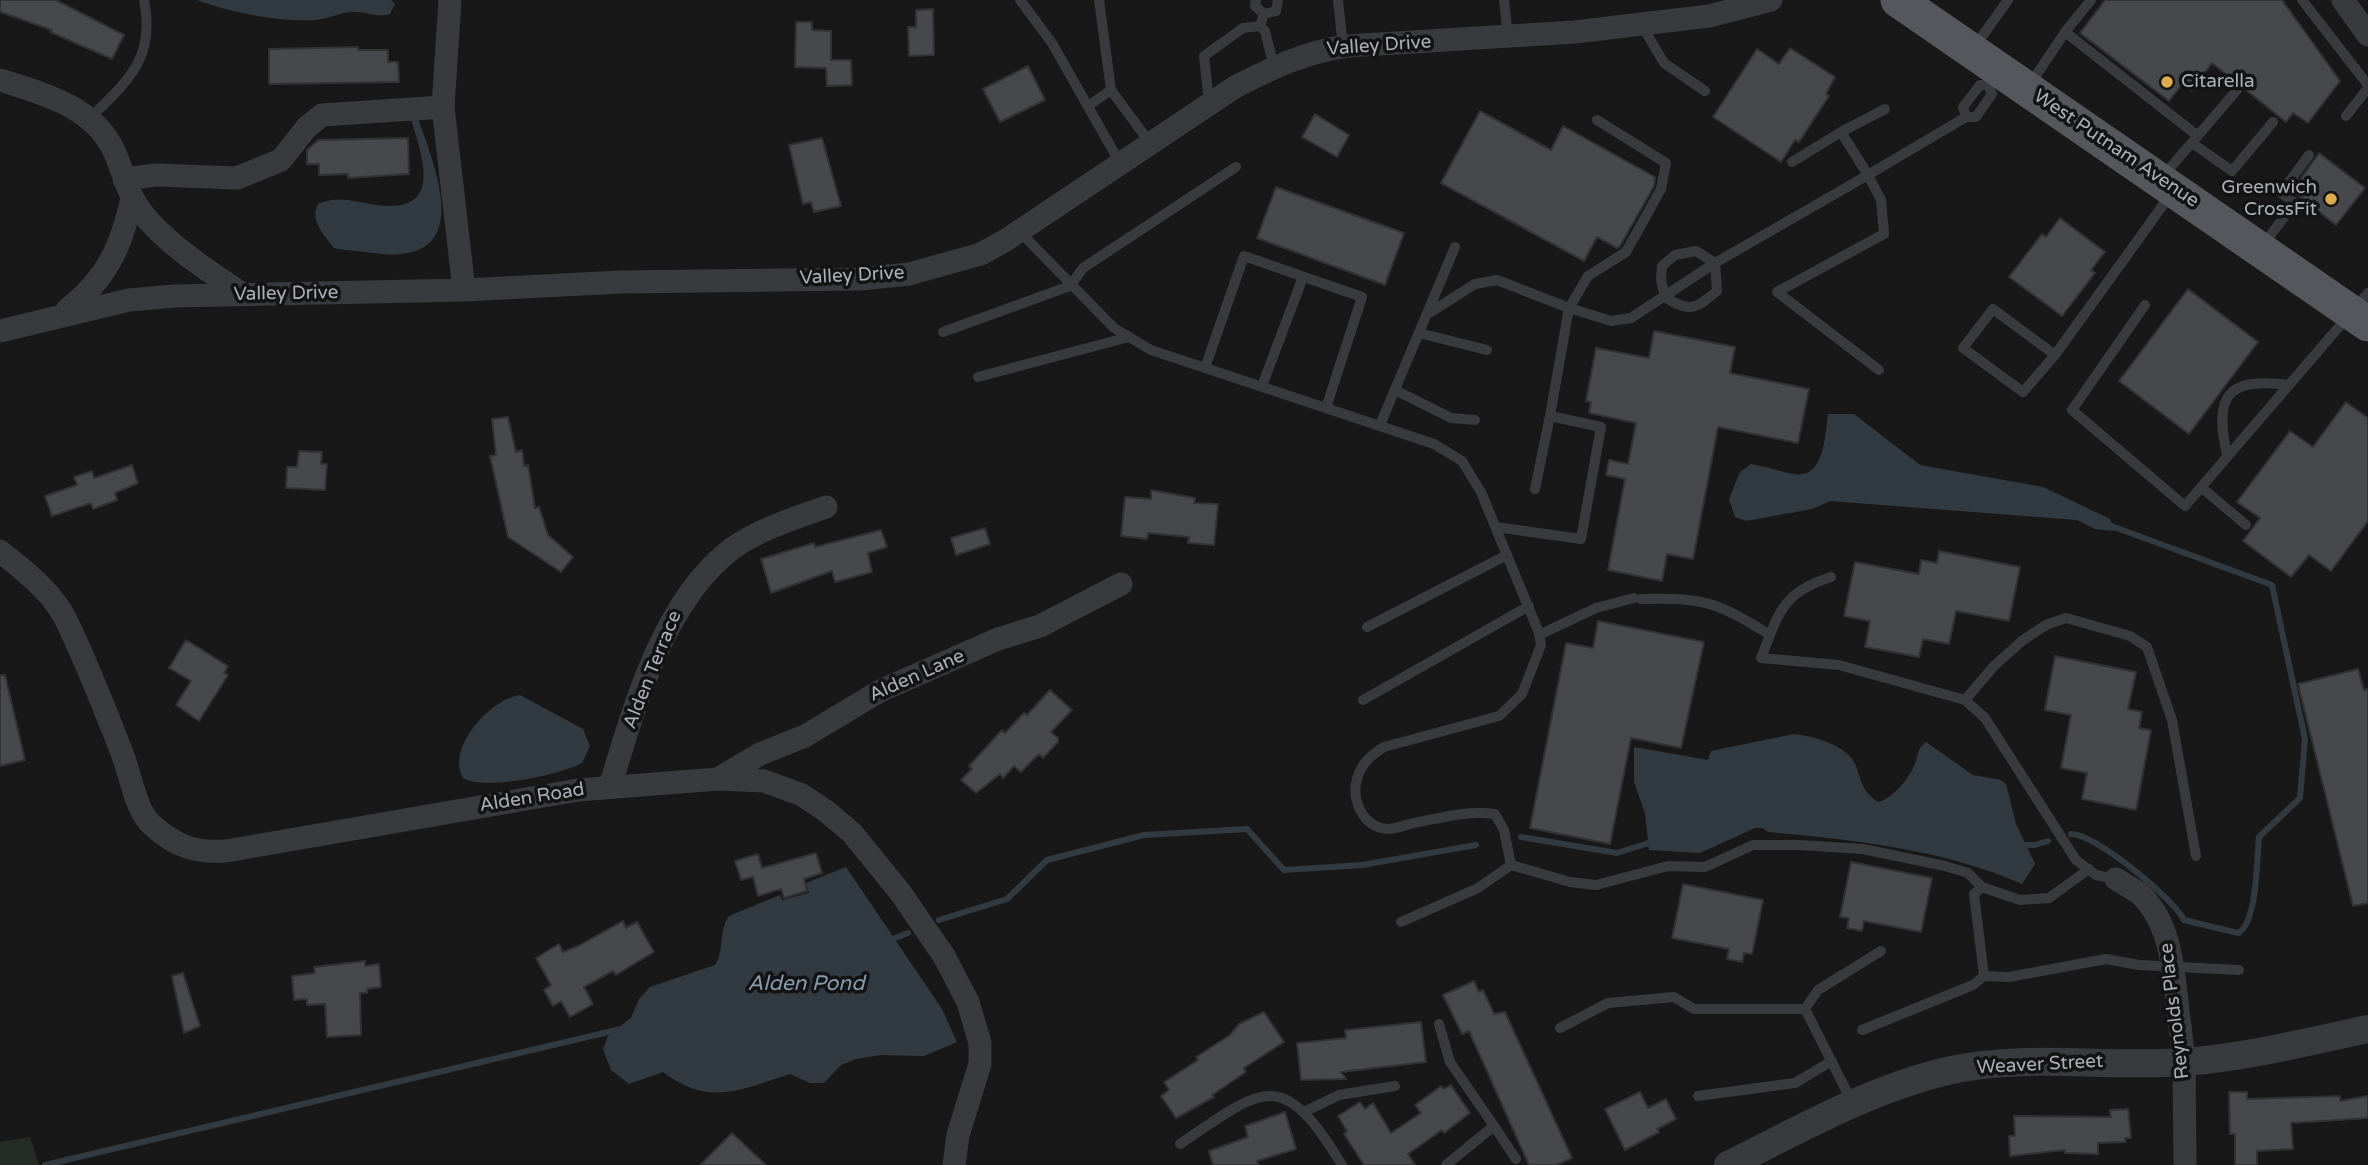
<!DOCTYPE html>
<html>
<head>
<meta charset="utf-8">
<style>
	body { margin:0 }
	canvas { display:block; background:#181819 }
</style>
</head>
<body>
<canvas width="2368" height="1165"></canvas>
<script>
const context = document.querySelector('canvas').getContext('2d');
context.lineJoin = 'round';
function paint(path, color) { context.fillStyle = color; context.fill(path, 'evenodd'); }
function strokePath(path, color, width, dash) { context.strokeStyle = color; context.lineWidth = width; context.lineCap = dash ? 'butt' : 'round'; context.setLineDash(dash || []); context.stroke(path); }
function label(font, color, halo, rows, align = 'center') {
  context.font = font + ' "Varela Round",sans-serif'; context.lineWidth = 7; context.setLineDash([]); context.textBaseline = 'middle'; context.strokeStyle = halo; context.fillStyle = color; for (const [text, x, y, turn = 0] of rows) {
    context.save(); context.translate(x, y); context.rotate((+turn || 0) * Math.PI / 180); context.textAlign = isNaN(turn) ? turn : align; if (halo) context.strokeText(text, 0, 0); context.fillText(text, 0, 0); context.restore();
  }
}
const green = new Path2D(`
	M30,1137L39,1165H0V1142Z`);
const water = new Path2D(`
	M197,0H391L395,4L390,14C376,18 367,11 353,12C340,12 329,19 315,20C277,22 233,13 197,0Z
	M411,119H418C442,183 473,270 366,252C355,250 345,251 334,248C325,236 309,220 318,204C340,195 353,202 376,205C444,214 423,159 411,119Z
	M1828,414H1854L1920,465L2043,487L2110,519L2114,531L2095,529L2077,520L1830,501L1812,509L1746,521L1735,517L1729,499L1740,472L1751,464C1766,466 1780,472 1794,474C1825,480 1825,433 1828,414Z
	M520,695L583,729L590,746L582,763C560,775 484,791 463,778C446,747 491,699 520,695Z
	M1794,734C1813,736 1848,745 1856,766C1862,783 1862,791 1878,802C1892,799 1908,780 1914,766C1919,756 1916,749 1926,742L1973,775L2001,780L2006,784L2016,824L2035,864L2022,884C1943,849 1854,840 1768,832L1763,828H1755L1700,853L1649,850L1645,813L1634,782V747L1708,760L1711,751Z
	M846,867L942,1009L957,1042L924,1056L881,1055L856,1059L841,1065L824,1083H810L790,1074C739,1090 710,1107 663,1072L629,1084L611,1070L603,1049L608,1036L631,1018L639,999L650,987L715,965C725,951 718,931 729,916L780,895L782,900L809,893L806,883Z`);
const stream = new Path2D(`
	M2071,834C2094,833 2173,898 2184,920L2238,933C2257,924 2257,858 2259,837L2300,798L2305,739L2272,585L2106,524
	M1521,837L1617,853L1652,842
	M2017,845H2035L2048,841
	M939,920L1007,899L1047,860L1144,835L1247,829L1284,870L1362,865L1476,845
	M890,940L908,933
	M45,1165L621,1029`);
const building = new Path2D(`
	M0,0H56L124,35L112,59L50,32L52,30L0,12Z
	M2105,0H2282L2340,81L2308,123L2293,113L2286,122L2212,63L2191,91L2182,84L2169,101L2080,33Z
	M933,9L934,55L909,56L908,27H916V10Z
	M796,22H812V30L831,31V60H851L852,85L827,86L826,68L795,67Z
	M358,47V50H388V62H398L399,82L269,84V49Z
	M1790,48L1835,77L1826,94L1829,96L1799,142L1795,140L1781,162L1713,117L1757,49L1779,64Z
	M1028,66L1045,100L1000,122L983,89Z
	M1480,111L1551,150L1563,126L1655,177L1654,186L1620,246L1617,248L1597,237L1584,261L1441,183Z
	M1315,114L1349,135L1337,157L1302,137Z
	M408,138L409,174L348,178V174L319,175V164H307V150L318,140Z
	M822,138L841,206L814,212L811,202L803,204L789,145Z
	M2319,153L2365,188L2336,225L2292,191Z
	M1276,187L1404,233L1385,285L1257,238Z
	M2060,218L2105,252L2091,270L2095,273L2062,316L2009,277L2042,234L2046,237Z
	M2188,289L2258,342L2189,434L2119,381Z
	M1654,331L1735,347L1730,373L1809,389L1798,443L1718,427L1693,559L1667,554L1662,581L1608,570L1625,479L1606,475L1609,460L1628,464L1636,423L1589,413L1591,402L1586,401L1596,348L1649,358Z
	M2346,402L2368,418V521L2331,571L2309,555L2291,577L2243,541L2260,518L2237,502L2290,431L2313,447Z
	M508,417L516,452L522,450L524,466L528,465L535,508L539,507L548,535L573,557L561,572L508,537L490,456L496,455L492,419Z
	M299,451L322,452L321,464H327L325,490L286,488L287,467H297Z
	M132,465L138,483L115,493L117,500L93,509L91,503L52,516L45,496L77,485L74,477L92,471L94,478Z
	M1151,490L1195,498L1194,503L1218,504L1214,545L1188,543L1189,537L1148,533L1147,539L1121,536L1125,497L1151,499Z
	M985,528L990,544L956,555L951,538Z
	M881,530L887,547L868,553L872,572L835,582L832,571L771,593L761,559L814,543L815,547Z
	M1939,551L2020,567L2009,621L1956,611L1949,644L1923,639L1919,657L1865,647L1870,621L1844,616L1855,562L1919,574L1921,560L1937,563Z
	M1598,621L1704,642L1681,748L1631,738L1610,844L1530,828L1566,643L1593,648Z
	M186,640L228,666L224,673L228,675L199,721L176,705L191,681L169,668Z
	M2055,656L2136,672L2128,709L2142,712L2139,728L2151,730L2136,810L2082,799L2087,773L2061,768L2071,715L2045,710Z
	M2358,669L2364,690L2368,689V903L2353,906L2298,684Z
	M0,675H5L25,760L0,766Z
	M1050,690L1072,710L1051,732L1058,738V742L1043,758L1039,754L1021,772L1014,766L1003,778L1000,774L976,793L961,780L972,769L969,766L1002,730L1005,733L1024,713L1027,715Z
	M816,853L822,873L804,879L807,891L784,898L781,889L758,896L753,877L741,880L735,861L758,854L762,868Z
	M1851,862L1932,878L1921,932L1864,921L1862,931L1847,928L1849,918L1840,917Z
	M1683,884L1763,900L1752,954L1744,953L1742,962L1727,959L1729,949L1672,938Z
	M623,921L626,928L637,922L654,952L616,975L613,971L584,987L593,1004L570,1017L561,1001L553,1006L544,990L551,985L536,958L559,944L563,952L578,946Z
	M365,961V966L379,964L381,987L367,989V993H360L361,1035L327,1037L325,1004L307,1005V999L294,1000L292,976L315,973L314,967Z
	M183,973L200,1026L184,1033L172,976Z
	M1474,981L1479,992L1483,990L1494,1014L1505,1012L1572,1158L1556,1165H1529L1469,1031L1462,1034L1443,995Z
	M1264,1012L1284,1042L1244,1068L1246,1072L1212,1095L1214,1097L1176,1118L1161,1096L1169,1090L1164,1082L1198,1060L1196,1057L1230,1035L1239,1024Z
	M1421,1022L1426,1062L1341,1072L1346,1079L1301,1080L1297,1043L1346,1038L1345,1030Z
	M1451,1085L1470,1113L1444,1133L1442,1130L1408,1154L1415,1165H1364L1344,1134L1347,1131L1338,1116L1360,1102L1365,1109L1373,1103L1391,1133L1421,1113L1415,1105L1441,1086L1444,1089Z
	M1640,1092L1648,1108L1666,1099L1676,1119L1657,1129L1659,1132L1625,1150L1605,1109Z
	M2229,1092H2247V1099L2340,1096V1101L2368,1096V1118L2291,1123L2293,1149L2257,1151V1165H2235V1134H2230Z
	M2128,1109L2131,1138H2125L2126,1142L2098,1143V1154L2065,1153V1150L2010,1156L2009,1136H2015L2014,1116L2111,1117L2110,1110Z
	M1285,1112L1296,1149L1257,1161L1259,1165H1213L1209,1151L1248,1137L1245,1126Z
	M732,1133L766,1165H700Z`);
const service = new Path2D(`
	M1020,0L1052,43L1120,163
	M1099,0L1111,90L1150,143
	M1256,0L1255,6L1264,14L1260,26
	M1338,0L1343,47
	M1504,0L1508,38
	M2302,0L2368,85
	M1264,14L1276,11L1278,0
	M1641,24L1664,63L1705,91
	M1260,26L1265,31L1274,67
	M2065,32L2198,136
	M1975,46L2008,0
	M2029,86L2065,32L2091,0
	M1209,103L1204,56L1243,28L1260,26
	M1088,106L1111,90
	M2346,116L2368,88
	M91,117C128,81 156,57 144,0
	M1966,117L1963,107L1980,85H1988L1992,80
	M1597,120L1666,163L1661,189L1626,252L1588,276L1569,308L1611,321L1631,318L1715,263L1868,175L1841,132L1885,109
	M2192,143L2232,171L2273,122
	M1792,162L1841,132
	M2164,175L2237,90
	M1019,231L1114,328L1151,350L1434,444L1462,461L1481,492L1539,633L1541,645L1522,694L1499,716L1384,747C1371,755 1361,764 1357,779C1351,800 1363,827 1387,829C1395,829 1406,825 1414,823C1441,818 1467,810 1495,814L1504,830L1511,865
	M2262,246L2295,203L2281,193L2309,155
	M1696,251L1715,263L1717,291C1695,309 1690,313 1665,297L1661,280L1662,266L1675,255Z
	M2145,305L2072,410L2185,506L2368,293
	M1426,315L1475,284L1497,280L1569,308L1550,416
	M943,332L1070,286L1083,268L1236,167
	M1419,333L1487,350
	M2055,355L1993,309L1963,348L2023,392L2055,355L2171,194
	M1205,368L1244,256L1362,297L1326,408
	M1879,370L1777,292L1884,234L1881,200L1868,175L1966,117H1976L1992,94L1988,85
	M978,377L1129,337
	M1262,386L1303,277
	M1395,390L1451,418L1475,420
	M1380,425L1455,247
	M2227,455C2214,396 2226,377 2288,385
	M2201,487L2246,525
	M1496,527L1581,539L1601,427L1550,416L1535,489
	M1831,577C1781,593 1779,613 1761,658L1839,665L1965,700L1985,718L2076,860L2096,875L2116,879
	M1641,599C1704,597 1717,602 1770,635
	M1367,627L1507,555
	M1539,635L1596,608L1634,598
	M1363,700L1529,606
	M1965,700L1994,666L2023,640L2046,625L2066,618L2130,636L2147,647L2172,720L2196,856
	M1511,865L1570,882L1596,885L1668,866L1705,867L1753,845H1799L1863,849L1945,866L1968,873L1982,887
	M1401,922L1478,888L1511,865
	M1984,976L2009,977L2106,959L2139,965L2239,970
	M1805,1009L1818,990L1881,951
	M1439,1024L1450,1062L1494,1126L1446,1165
	M1560,1028L1608,1003L1674,997L1694,1009H1805L1852,1102
	M1862,1030L1973,985L1984,976L1974,894L1982,887L2020,900L2049,898L2089,869
	M1698,1096L1795,1083L1832,1061
	M1306,1111L1339,1095L1395,1086
	M1494,1126L1516,1159
	M1180,1144C1264,1087 1282,1066 1342,1165`);
const minor = new Path2D(`
	M450,0L443,107L464,290
	M2343,0L2368,35
	M0,80C44,94 93,106 114,151C123,171 127,192 140,210C164,243 210,272 244,295
	M124,179L156,175L237,178L281,160L307,127L322,115L443,107
	M67,310C107,278 121,248 132,198
	M0,331L129,300L175,296L464,290L621,282L860,279L909,274L981,254L1006,240L1235,87C1272,68 1305,52 1347,46L1575,32L1709,16L1771,0
	M0,551C24,571 52,591 66,620C87,663 105,709 122,753C131,775 135,811 153,826C177,847 196,853 226,851L578,790L718,779L764,781L802,795L826,811L852,833L900,892L944,956L968,1002L980,1043V1064L958,1135L954,1165
	M718,779L760,754L805,736L880,691L998,639L1040,626L1121,584
	M610,787C634,707 664,599 733,548C760,529 795,518 826,507
	M2116,879L2139,893
	M2180,1026L2184,1062L2185,1165`);
const tertiary = new Path2D(`
	M1728,1165C1799,1130 1870,1089 1947,1071C2026,1053 2106,1068 2185,1062C2246,1057 2308,1042 2368,1029`);
const primary = new Path2D(`
	M1898,0L2368,324`);
const minorBridge = new Path2D(`
	M2139,893C2175,926 2173,980 2180,1026`);
const markers = [
	[2167,82,7,"#e0ab49"],
	[2331,199,7,"#e0ab49"]
];
const streetNames = [
	["Valley Drive",1379,46,-4],
	["West Putnam Avenue",2116,149,34],
	["Valley Drive",852,276,-3],
	["Valley Drive",286,294,-1],
	["Alden Terrace",653,670,-68],
	["Alden Lane",917,676,-24],
	["Alden Road",532,798,-9],
	["Reynolds Place",2175,1011,-97],
	["Weaver Street",2040,1065,-3]
];
const poiNames = [
	["Citarella",2181,82],
	["Greenwich",2317,188,"right"],
	["CrossFit",2317,210,"right"]
];
const waterNames = [
	["Alden Pond",806,984]
];
paint(green, '#242c25');
paint(water, '#323a41');
strokePath(stream, '#323a41', 6);
paint(building, '#47484c');
strokePath(building, '#323235', 2);
strokePath(service, '#393a3e', 10);
strokePath(minor, '#393a3e', 23);
strokePath(tertiary, '#393a3e', 28);
strokePath(primary, '#55575d', 35);
strokePath(minorBridge, '#393a3e', 23);
for (const [x, y, r, color] of markers) { const dot = new Path2D(); dot.arc(x, y, r, 0, 2 * Math.PI); context.fillStyle = color; context.fill(dot); strokePath(dot, '#131314', 2.5); }
label('19px', '#abafb8', '#131314', streetNames);
label('19px', '#abafb8', '#131314', poiNames, 'left');
label('italic 21px', '#869caf', '#131314', waterNames);
</script>
</body>
</html>
